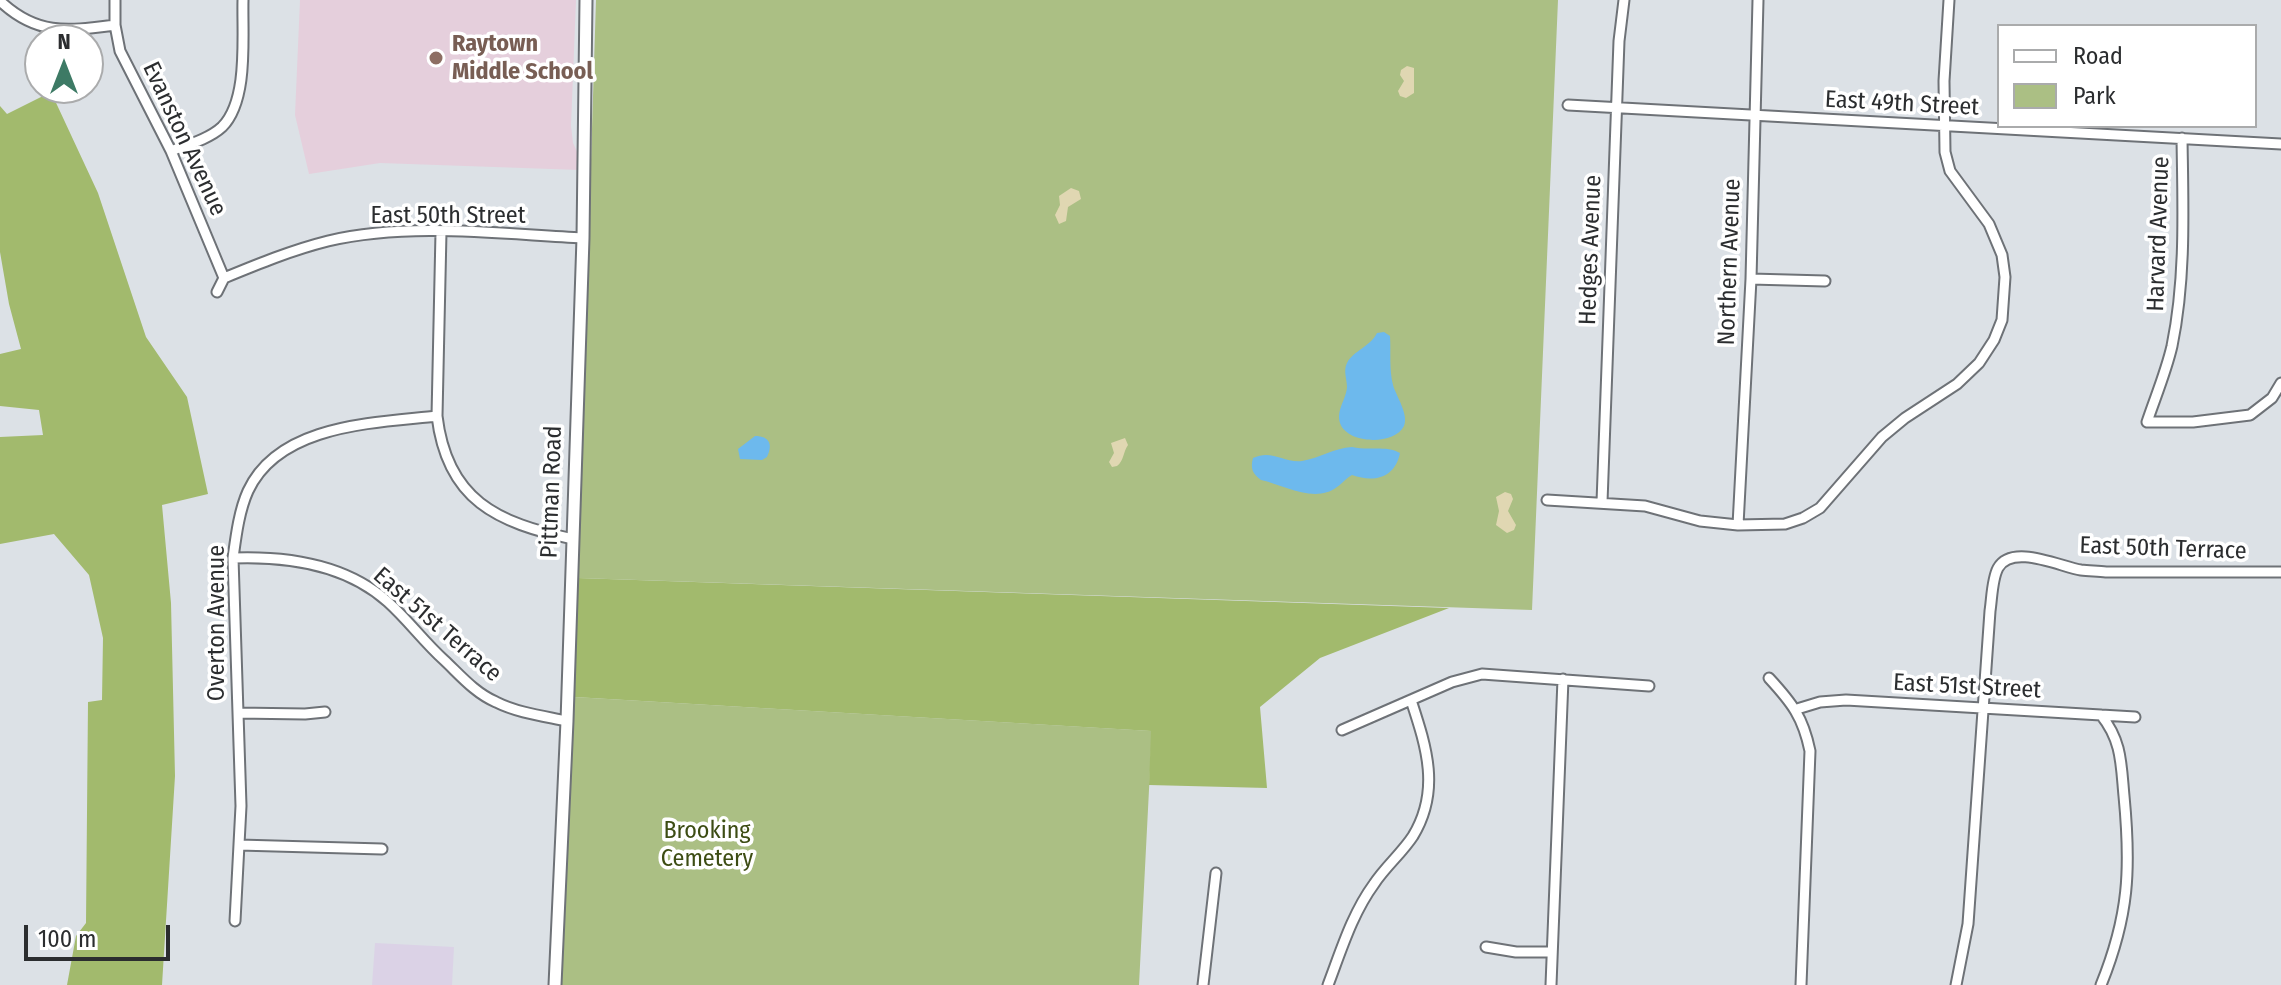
<!DOCTYPE html>
<html>
<head>
<meta charset="utf-8">
<style>
	body { margin:0 }
	#map { position:relative; width:2281px; height:985px; overflow:hidden; background:#dce1e6; font-family:"Fira Sans Condensed",sans-serif }
	canvas { display:block }
	.legend { position:absolute; left:1997px; top:24px; width:260px; height:104px; box-sizing:border-box; background:#fff; border:2px solid #aaabac; margin:0; padding:10px 14px; list-style:none; font-size:24px; color:#2b2d2f }
	.legend li { display:flex; align-items:center; gap:16px; height:40px }
	.legend b { width:40px; border:2px solid #aaabac }
	.north { position:absolute; left:24px; top:24px; width:80px; height:80px; box-sizing:border-box; background:#fff; border:2px solid #aaabac; border-radius:50%; rotate:0deg; font-size:22px; font-weight:700; line-height:32px; text-align:center; color:#2b2d2f }
	.north::after { content:''; display:block; margin:auto; width:28px; height:36px; background:#3d7a65; clip-path:polygon(50% 0,100% 100%,50% 72%,0 100%) }
	.scale { position:absolute; left:24px; top:925px; width:146px; height:36px; box-sizing:border-box; border:4px solid #2b2d2f; border-top:0; padding-left:10px; font-size:24px; line-height:28px; white-space:nowrap; color:#2b2d2f; -webkit-text-stroke:6px #fff; paint-order:stroke }
</style>
</head>
<body>
<div id="map">
<canvas width="2281" height="985"></canvas>
<ul class="legend">
<li><b style="height:10px;background:#fff"></b>Road</li>
<li><b style="height:22px;background:#abbf84"></b>Park</li>
</ul>
<div class="north">N</div>
<div class="scale">100 m</div>
</div>
<script>
const context = document.querySelector('canvas').getContext('2d');
context.lineJoin = 'round';
function paint(path, color) { context.fillStyle = color; context.fill(path, 'evenodd'); }
function strokePath(path, color, width, dash) { context.strokeStyle = color; context.lineWidth = width; context.lineCap = dash ? 'butt' : 'round'; context.setLineDash(dash || []); context.stroke(path); }
function label(font, color, halo, rows, align = 'center') {
  context.font = font + ' "Fira Sans Condensed",sans-serif'; context.lineWidth = 7; context.setLineDash([]); context.textBaseline = 'middle'; context.strokeStyle = halo; context.fillStyle = color; for (const [text, x, y, turn = 0] of rows) {
    context.save(); context.translate(x, y); context.rotate((+turn || 0) * Math.PI / 180); context.textAlign = isNaN(turn) ? turn : align; if (halo) context.strokeText(text, 0, 0); context.fillText(text, 0, 0); context.restore();
  }
}
const commercial = new Path2D(`
	M375,943L454,947L452,985H372Z`);
const education = new Path2D(`
	M300,0H576L571,126L573,143L579,156L580,170L380,163L309,174L295,115Z`);
const green = new Path2D(`
	M596,0H1558L1532,610L578,578Z
	M574,697L1152,731L1139,985H560Z`);
const forest = new Path2D(`
	M51,92L98,193L146,337L187,397L208,494L162,505L171,603L175,776L162,985H67L76,936L86,923L88,702L102,700L103,638L89,575L54,534L0,544V437L43,435L39,410L0,406V354L21,349L9,304L0,252V106L7,114Z
	M578,578L1449,608L1320,658L1260,707L1267,788L1149,785L1151,731L574,697Z`);
const sand = new Path2D(`
	M1407,66L1414,68V93L1406,98L1400,96L1398,91L1404,81L1400,75L1401,70Z
	M1071,188L1079,191L1081,199L1068,207L1066,221L1059,224L1055,215L1060,205L1059,196Z
	M1125,438L1128,445C1123,452 1124,461 1117,466L1112,467L1109,462L1114,453L1111,443Z
	M1505,492L1511,494L1513,499L1508,511L1516,525L1514,530L1507,533L1496,525L1499,511L1496,497Z`);
const water = new Path2D(`
	M1384,332L1390,336C1391,353 1389,369 1393,385C1396,396 1409,414 1404,426C1394,446 1347,444 1340,423C1336,410 1346,400 1347,387C1347,379 1343,371 1347,363C1353,351 1371,346 1377,333Z
	M755,436C770,436 773,445 767,457L762,460L740,459L738,449Z
	M1352,447C1368,451 1386,445 1400,453C1395,478 1374,483 1352,475C1345,479 1343,483 1337,487C1315,504 1284,485 1261,480C1253,474 1250,469 1253,458C1272,449 1283,463 1302,461C1320,458 1334,448 1352,447Z`);
const minor = new Path2D(`
	M115,0V25L120,51L171,151L224,278
	M0,1C37,36 68,31 115,25
	M1568,105L2281,144
	M2182,138C2183,208 2186,278 2172,346C2166,372 2155,398 2147,422H2193L2250,415L2272,398L2281,383
	M171,151C187,145 209,139 222,127C249,100 242,36 243,0
	M441,232L437,416C447,500 497,523 573,539
	M224,278C258,264 292,250 328,241C410,222 500,234 583,238
	M1751,279L1825,281
	M217,292L224,278
	M1547,500L1645,506L1700,521L1738,525L1785,524L1803,518L1820,508L1882,437L1905,418L1957,384L1979,363L1994,340L2002,320L2005,277L2002,255L1989,224L1950,171L1945,152L1944,81L1949,0
	M1602,502L1619,41L1624,0
	M1738,525L1751,279L1758,0
	M233,558C288,556 346,564 388,602C408,620 424,642 444,660C460,675 475,693 496,702C518,713 543,716 567,721
	M1769,678C1792,703 1803,717 1810,751L1801,985
	M1797,709L1820,702L1846,700L2135,717
	M238,713L305,714L325,712
	M2101,715C2122,741 2121,764 2124,796C2131,869 2129,916 2101,985
	M1342,730L1452,682L1482,674L1649,686
	M239,845L382,849
	M235,921L241,806L233,558C236,536 239,511 248,491C279,424 374,423 437,416
	M1486,947L1516,952H1552
	M1203,985L1216,873
	M1328,985C1341,951 1352,914 1374,884C1385,867 1402,853 1413,836C1441,790 1426,746 1411,700
	M1551,985L1563,679
	M1956,985L1968,924L1990,611C1992,598 1992,579 1998,568C2012,543 2061,567 2081,570C2089,571 2098,571 2106,572H2281`);
const tertiary = new Path2D(`
	M555,985L567,721L583,238L586,0`);
const markers = [
	[436,58,8,"#8d6e63"]
];
const educationNames = [
	["Raytown",452,44],
	["Middle School",452,72]
];
const streetNames = [
	["East 49th Street",1902,104,3],
	["Evanston Avenue",184,139,65],
	["East 50th Street",448,216],
	["Harvard Avenue",2159,234,-88],
	["Hedges Avenue",1591,250,-88],
	["Northern Avenue",1730,262,-88],
	["Pittman Road",552,492,-88],
	["East 50th Terrace",2163,549,2],
	["Overton Avenue",217,623,-90],
	["East 51st Terrace",437,625,41],
	["East 51st Street",1967,687,3]
];
const parkNames = [
	["Brooking",707,831],
	["Cemetery",707,859]
];
paint(commercial, '#dbd2e6');
paint(education, '#e5cfdc');
paint(green, '#abbf84');
paint(forest, '#a2ba6d');
paint(sand, '#e0d7b2');
paint(water, '#6db9ed');
strokePath(minor, '#6e7277', 13);
strokePath(tertiary, '#6e7277', 15);
strokePath(minor, '#fff', 9);
strokePath(tertiary, '#fff', 11);
for (const [x, y, r, color] of markers) { const dot = new Path2D(); dot.arc(x, y, r, 0, 2 * Math.PI); context.fillStyle = color; context.fill(dot); strokePath(dot, '#fff', 3); }
label('bold 24px', '#785e54', '#fff', educationNames, 'left');
label('24px', '#2b2d2f', '#fff', streetNames);
label('24px', '#3d4d14', '#fff', parkNames);
</script>
</body>
</html>
